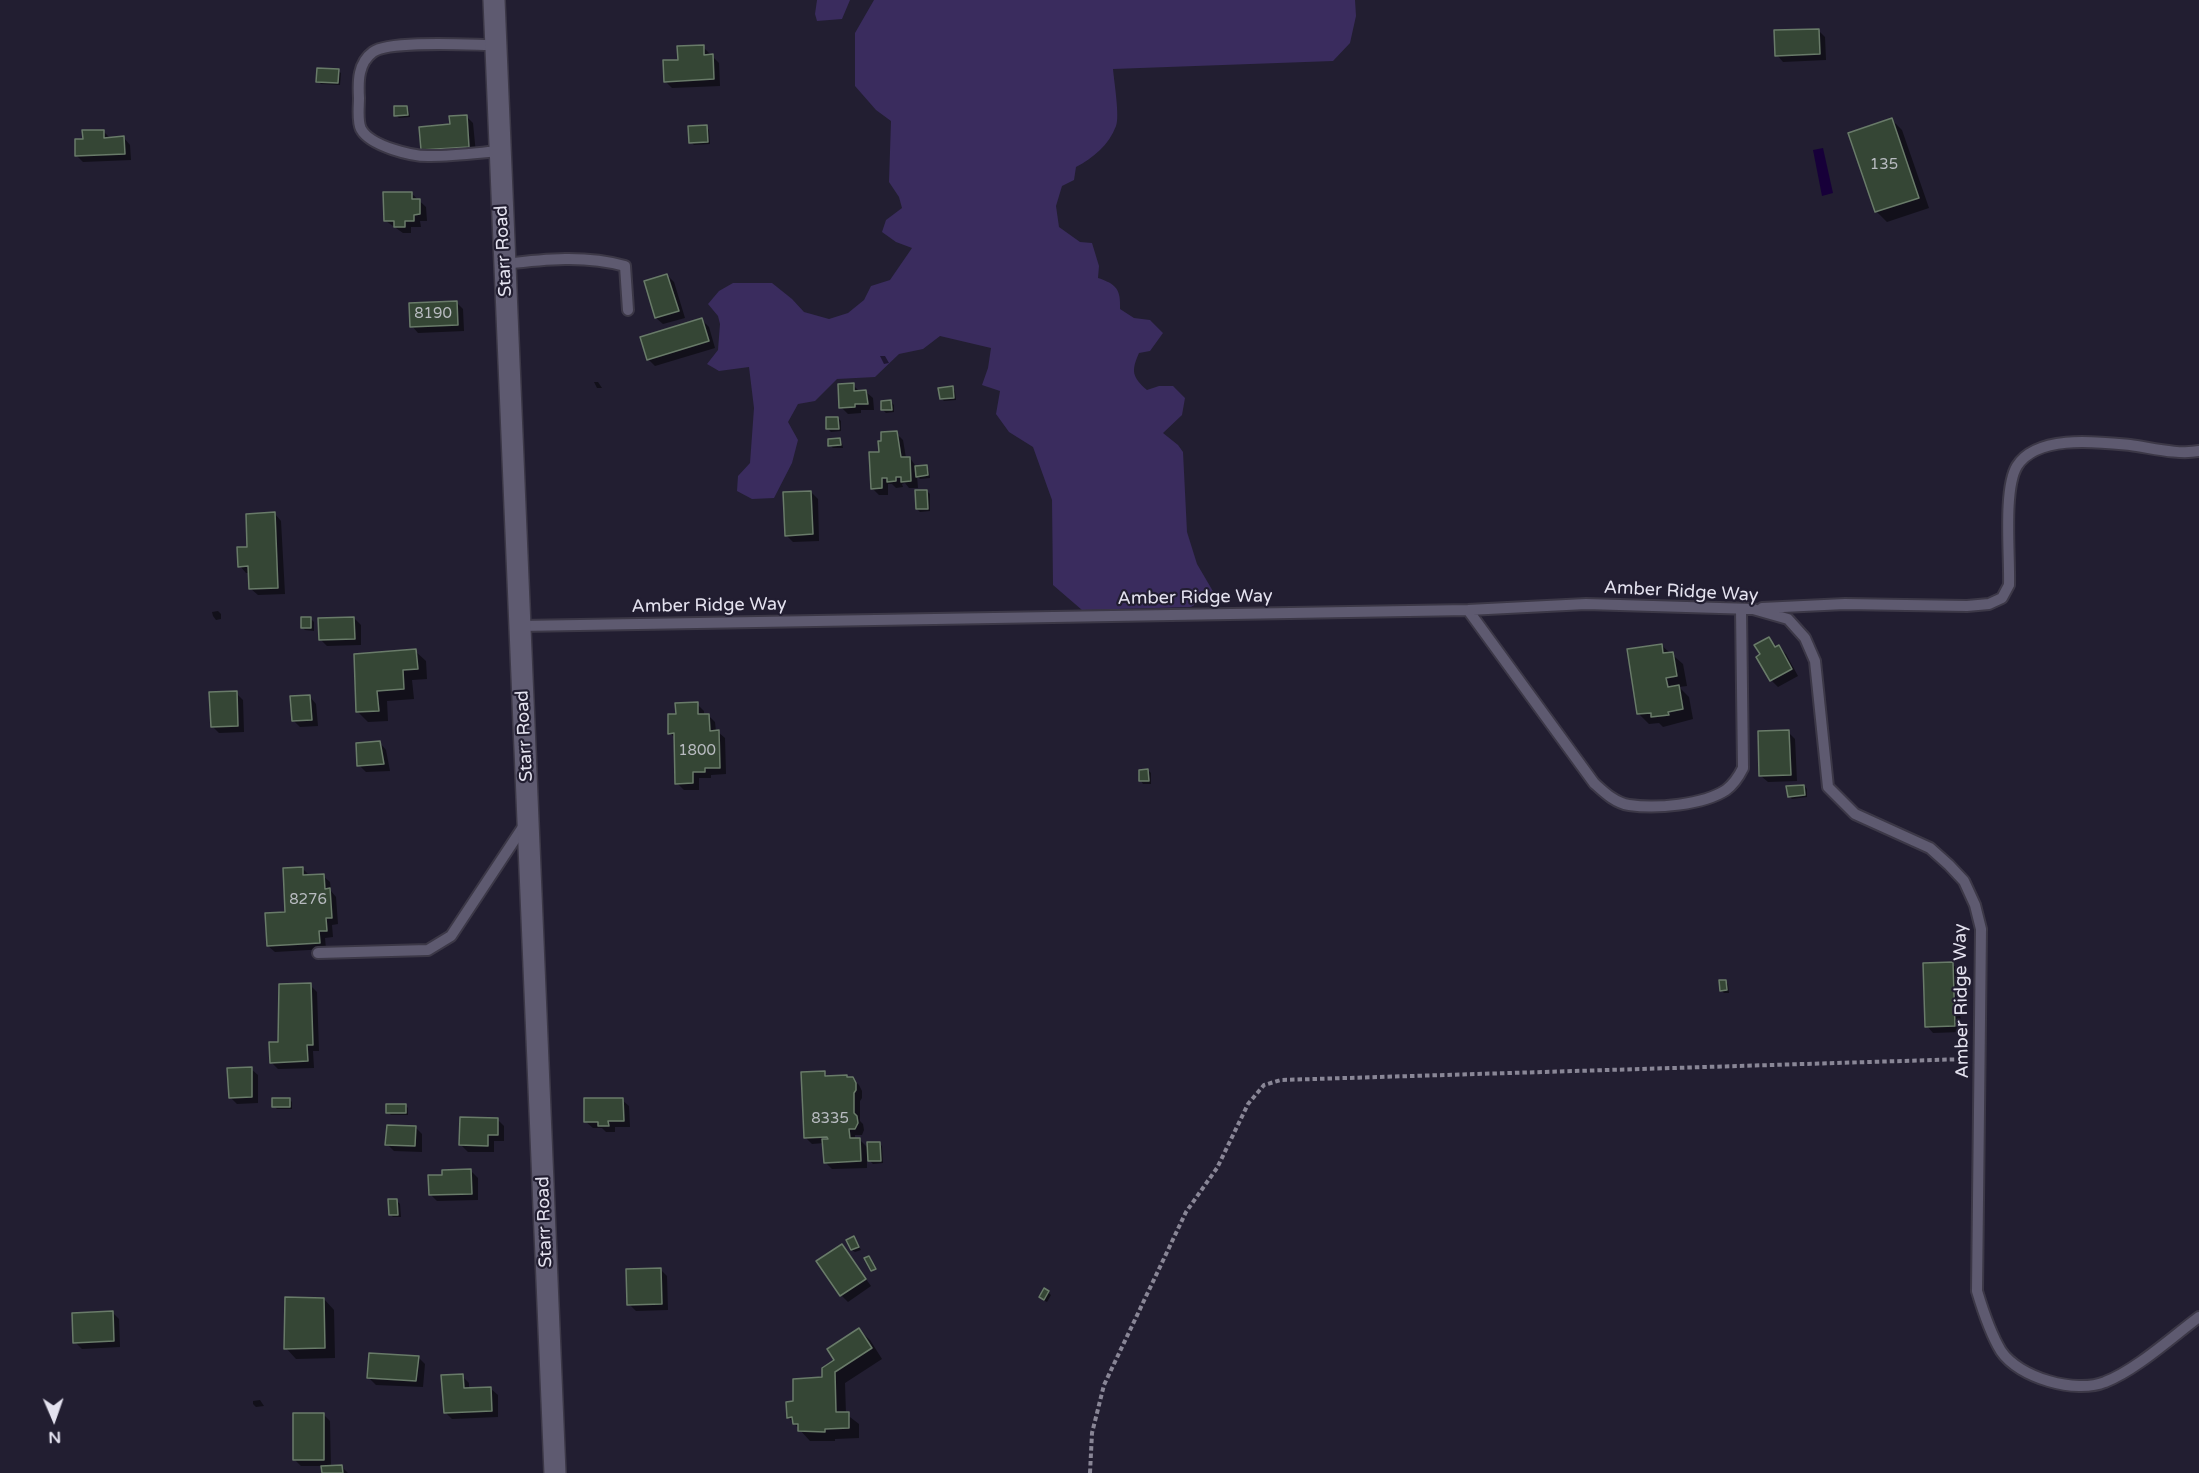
<!DOCTYPE html>
<html>
<head>
<meta charset="utf-8">
<style>
	body { margin:0 }
	#map { position:relative; width:2199px; height:1473px; overflow:hidden; background:#221e31; font-family:"Varela Round",sans-serif }
	canvas { display:block }
	.north { position:absolute; left:24px; top:1389px; width:60px; height:60px; -webkit-text-stroke:4px #221e31; paint-order:stroke; rotate:178deg; font-size:16px; font-weight:700; line-height:24px; text-align:center; color:#e4e2ef }
	.north::after { content:''; display:block; margin:auto; width:21px; height:27px; background:#e4e2ef; clip-path:polygon(50% 0,100% 100%,50% 72%,0 100%) }
</style>
</head>
<body>
<div id="map">
<canvas width="2199" height="1473"></canvas>
<div class="north">N</div>
</div>
<script>
const context = document.querySelector('canvas').getContext('2d');
context.lineJoin = 'round';
function paint(path, color) { context.fillStyle = color; context.fill(path, 'evenodd'); }
function strokePath(path, color, width, dash) { context.strokeStyle = color; context.lineWidth = width; context.lineCap = dash ? 'butt' : 'round'; context.setLineDash(dash || []); context.stroke(path); }
function label(font, color, halo, rows, align = 'center') {
  context.font = font + ' "Varela Round",sans-serif'; context.lineWidth = 4.5; context.setLineDash([]); context.textBaseline = 'middle'; context.strokeStyle = halo; context.fillStyle = color; for (const [text, x, y, turn = 0] of rows) {
    context.save(); context.translate(x, y); context.rotate((+turn || 0) * Math.PI / 180); context.textAlign = isNaN(turn) ? turn : align; if (halo) context.strokeText(text, 0, 0); context.fillText(text, 0, 0); context.restore();
  }
}
const green = new Path2D(`
	M817,0H850L842,19L817,21L815,14Z
	M874,0H1355L1356,16L1350,43L1333,61L1113,69C1114,81 1120,117 1116,126C1109,145 1093,158 1076,167L1074,180L1062,186L1056,206L1059,227L1080,242L1092,243L1099,266L1098,278C1116,284 1121,289 1120,309L1134,318L1150,320L1163,333L1150,351L1139,353C1131,371 1132,377 1147,390L1159,386H1173L1185,398L1182,415L1163,433L1178,445L1183,452L1187,532L1197,564L1214,593L1191,607L1082,610L1053,585L1052,500L1033,447L1009,432L996,414L1000,391L982,385L988,368L991,348L940,336L923,349L899,354L875,377L837,379L815,401L798,404L788,422L798,440L792,463L774,498L752,499L737,491L738,476L750,463L754,408L749,367L719,371L707,364L718,350L720,324L718,316L708,304L719,291L733,283H772L792,299L804,312L829,319L848,313L864,300L871,286L890,280L912,248L896,242L882,232L886,220L902,208L899,197L889,182L891,121L876,110L855,86V33Z`);
const water = new Path2D(`
	M1823,148L1833,193L1822,196L1813,150Z`);
const shadow = new Path2D(`
	M1818,30L1825,37L1826,60L1783,62L1777,55Z
	M703,47L719,63L720,86L672,88L665,81L679,61Z
	M338,71L341,73L340,85L321,84L318,81Z
	M406,107L409,110L410,117L399,118L396,115Z
	M467,117L473,123L476,154L429,157L422,150Z
	M1892,120L1902,130L1929,208L1887,222L1877,212L1850,134Z
	M706,127L709,130L710,144L694,145L691,142Z
	M103,131L111,139L124,138L130,145L131,160L83,162L76,155L84,140Z
	M411,193L426,207L427,221H420L421,227H411V233H403L386,221Z
	M667,275L674,282L685,318L663,324L656,318L645,282Z
	M456,302L463,309L464,331L418,333L412,326Z
	M702,320L709,327L715,348L655,366L648,359Z
	M880,356H885L889,363L884,364Z
	M594,382H598L602,388H597Z
	M853,385L860,392H866L873,398L874,410H861V413L848,414L841,407Z
	M952,388L955,391L956,400L944,401L941,398Z
	M891,402L894,405V412L886,413L883,410Z
	M838,418L841,421V431L831,432L828,429Z
	M896,433L903,440L906,458H910L917,468L926,467L929,470L930,478L920,479L917,476L918,488H909L905,483L902,484L903,487L896,488L892,484H888V495H879L872,488L880,453Z
	M839,440L842,443L843,448H833L830,445Z
	M927,491L930,494V511L920,512L917,509Z
	M811,492L818,499L819,541L793,542L786,535Z
	M275,514L281,521L285,594L258,595L251,589L250,573H246L240,566L249,548Z
	M218,611L221,614V619L216,620L213,616L212,612Z
	M354,618L361,625V645L327,646L320,639Z
	M311,619L314,622V631L305,630L302,627Z
	M1769,639L1786,654L1798,676L1778,687L1771,680L1762,655Z
	M1661,645L1683,664L1687,686L1679,687L1689,697L1693,719L1663,727L1659,723L1649,724L1638,713Z
	M415,651L426,661L427,679L412,680L414,699L387,701L388,721L368,722L358,712L356,655Z
	M236,693L243,700L244,732L219,733L212,726Z
	M310,697L316,704L318,726L300,727L293,720Z
	M697,704L704,711V715H708L715,722L716,732H718L725,738L726,774L711,775V778H699V790H684L677,783L676,739L670,733L677,715Z
	M1788,732L1795,739L1797,781L1768,782L1761,776Z
	M380,743L386,750L390,771L366,772L359,765Z
	M1148,770L1151,773V784H1143L1141,781Z
	M1804,786L1807,789V797L1792,799L1789,796Z
	M302,868L309,875L323,876L330,882L331,891L336,897L338,924L332,925L333,937L325,938L326,949L275,952L268,946L287,914Z
	M1952,964L1959,970L1961,1032L1933,1033L1927,1026Z
	M1725,981L1728,984L1729,993H1724L1721,990Z
	M310,985L317,992L319,1051H313L314,1068L278,1069L271,1062Z
	M251,1069L258,1075V1103L237,1104L231,1098Z
	M824,1073L829,1077L847,1076L852,1078L859,1085L862,1091V1098L860,1101V1121L863,1124L864,1130L862,1135H855V1139H859L869,1149L879,1143L882,1146L883,1163L873,1164L867,1158V1168L832,1169L825,1162L824,1143L812,1144L805,1137Z
	M289,1099L292,1102V1109H277L274,1106Z
	M622,1100L629,1106L630,1127H615V1132H606L602,1128H593L586,1122Z
	M405,1105L408,1108V1115H391L388,1112Z
	M497,1119L504,1126V1141H494V1152H468L461,1145Z
	M415,1127L422,1134V1152L394,1151L387,1144Z
	M471,1171L478,1178V1200L437,1201L430,1194L443,1176Z
	M397,1201L400,1204L401,1217H393L390,1214Z
	M854,1238L861,1250L855,1252L852,1250Z
	M842,1246L871,1286L848,1302L841,1295Z
	M660,1269L667,1276L668,1310L636,1311L629,1304Z
	M1045,1290L1051,1295L1047,1302L1043,1300Z
	M324,1299L334,1310L335,1358L296,1359L286,1348Z
	M112,1312L119,1319L120,1347L82,1349L75,1342Z
	M859,1330L870,1340L882,1359L845,1383L846,1414L859,1424V1438L835,1439V1441H810L788,1417L795,1403L824,1379Z
	M418,1357L425,1364L423,1387L376,1385L369,1378Z
	M462,1376L469,1383V1389H491L498,1395V1417L452,1419L445,1412Z
	M260,1400L264,1406L256,1407L253,1404V1401Z
	M323,1414L330,1421L331,1467H342L348,1473H323V1466H301L294,1459Z`);
const building = new Path2D(`
	M1819,29L1820,54L1775,56L1774,30Z
	M704,45V55L713,54L714,79L664,82L663,60H678L677,46Z
	M317,68L339,69L338,83L316,82Z
	M394,106H407L408,115L394,116Z
	M467,115L469,147L421,150L419,127L450,124L449,116Z
	M1892,118L1919,198L1875,212L1848,133Z
	M707,125L708,142L689,143L688,126Z
	M82,130H104V138L124,136L125,154L75,156V139H83Z
	M383,192H412V199H420V214L414,215V221H405V227H394V221H384Z
	M667,274L679,311L655,318L644,281Z
	M457,301L458,325L410,327L409,303Z
	M702,318L709,341L647,360L640,337Z
	M854,383V391L866,390L868,404H855V407L839,408L838,384Z
	M953,386L954,398L940,399L938,388Z
	M891,400L892,410H881V401Z
	M826,417H838L839,429H826Z
	M897,431L901,457H910L911,481L901,482V477H896V481L887,482V478H882V488L871,489L869,452H879L878,441H881V432Z
	M840,438L841,445L828,446V439Z
	M927,465L928,475L916,477L915,466Z
	M915,490H927L928,509H916Z
	M811,491L813,534L785,536L783,492Z
	M275,512L278,588L249,589L248,566L238,567L237,547H247L246,514Z
	M301,617H311V628H301Z
	M354,617L355,639L319,640L318,618Z
	M1769,637L1775,647L1779,645L1792,669L1770,681L1756,657L1760,654L1754,645Z
	M1662,644L1663,653L1673,652L1677,676L1666,678L1668,687L1679,685L1683,709L1668,712L1669,715L1651,717V713L1637,714L1627,649Z
	M416,649L418,669L403,670L404,689L377,691L379,711L356,712L354,654Z
	M237,691L238,726L211,727L209,692Z
	M310,695L312,720L292,721L290,696Z
	M698,702V714H709L710,731L719,730L720,768H705V772H693V783L675,784L674,733L668,734V714H676L675,703Z
	M1789,730L1791,775L1759,776L1758,731Z
	M380,741L384,764L357,766L356,743Z
	M1148,769L1149,781H1139V770Z
	M1804,785L1805,795L1788,797L1786,786Z
	M303,867V875L324,874L325,889L330,888L332,918H326L327,931H319L320,943L267,946L265,913L285,912L283,868Z
	M1953,962L1955,1026L1925,1027L1923,963Z
	M1719,980H1726L1727,990L1720,991Z
	M311,983L313,1045H307L308,1061L270,1063L269,1042H278L279,984Z
	M252,1067V1097L229,1098L227,1068Z
	M825,1071V1076L847,1075V1077H853L856,1083V1090L854,1093V1113L857,1116L858,1123L855,1129H849L850,1138H860L861,1161L824,1163L822,1139H828L827,1137L804,1138L801,1072Z
	M272,1098H290V1107H272Z
	M584,1098H623L624,1121H608L609,1126H598V1122H584Z
	M386,1104H406V1113H386Z
	M460,1117L498,1118V1135H488V1146L459,1145Z
	M387,1125L416,1126L415,1146L385,1145Z
	M867,1142H880L881,1161H868Z
	M471,1169L472,1194L429,1195L428,1175H442V1170Z
	M388,1199H397L398,1215H389Z
	M854,1236L859,1247L851,1250L846,1240Z
	M842,1244L866,1279L840,1296L816,1261Z
	M869,1256L876,1269L871,1271L864,1258Z
	M661,1268L662,1304L627,1305L626,1269Z
	M1044,1288L1049,1291L1044,1300L1039,1297Z
	M285,1297L324,1298L325,1348L284,1349Z
	M113,1311L114,1341L73,1343L72,1313Z
	M859,1328L872,1348L835,1372L836,1412H849V1428L825,1429V1432L798,1431V1424H793L792,1417L787,1418L786,1402L793,1401V1379L822,1377V1368L834,1360L827,1349Z
	M369,1353L419,1356L416,1381L367,1378Z
	M463,1374L464,1388L491,1387L492,1411L444,1413L441,1375Z
	M293,1413H324V1460H293Z
	M342,1465L343,1473H322L321,1466Z`);
const path = new Path2D(`
	M1090,1473L1092,1433L1104,1385L1186,1212L1217,1168L1248,1104L1264,1085L1281,1080L1967,1059`);
const lane = new Path2D(`
	M496,45C472,45 390,40 373,52C358,63 358,81 359,98C359,107 357,121 361,129C370,146 413,157 431,156C454,156 477,153 500,151
	M505,264C545,259 586,255 625,266L628,310
	M1762,608L1845,604L1967,606L1989,604L2002,598L2009,585C2010,556 2003,489 2017,466C2037,434 2099,442 2130,445C2152,448 2178,455 2199,451
	M1468,610L1594,783C1604,792 1615,803 1629,805C1656,809 1703,805 1726,790C1734,784 1739,776 1743,768L1741,609
	M520,626L1468,610L1586,604L1753,609L1788,619L1805,638L1815,661L1828,787L1855,814L1930,848L1949,865L1964,881L1975,905L1981,929L1977,1291C1983,1311 1990,1333 2001,1351C2019,1378 2076,1394 2105,1382C2136,1370 2172,1337 2199,1317
	M318,953L428,950L451,936L525,824`);
const street = new Path2D(`
	M494,0L555,1473`);
const numberNames = [
	["135",1884,165],
	["8190",433,314],
	["1800",697,751],
	["8276",308,900],
	["8335",830,1119]
];
const streetNames = [
	["Starr Road",504,251,-93],
	["Amber Ridge Way",1681,592,3],
	["Amber Ridge Way",1195,598,-1],
	["Amber Ridge Way",709,606,-1],
	["Starr Road",525,736,-93],
	["Amber Ridge Way",1962,1001,-91],
	["Starr Road",545,1222,-92]
];
paint(green, '#3a2c5e');
paint(water, '#170039');
paint(shadow, '#0007');
paint(building, '#354635');
strokePath(building, '#697b69', 1.5);
strokePath(lane, '#3c3847', 14);
strokePath(street, '#3c3847', 24);
strokePath(path, '#898696', 4, [4.5, 3]);
strokePath(lane, '#5e5a70', 10);
strokePath(street, '#5e5a70', 21);
label('15px', '#b8bbc0', null, numberNames);
label('18px', '#e4e2ef', '#221e31', streetNames);
</script>
</body>
</html>
